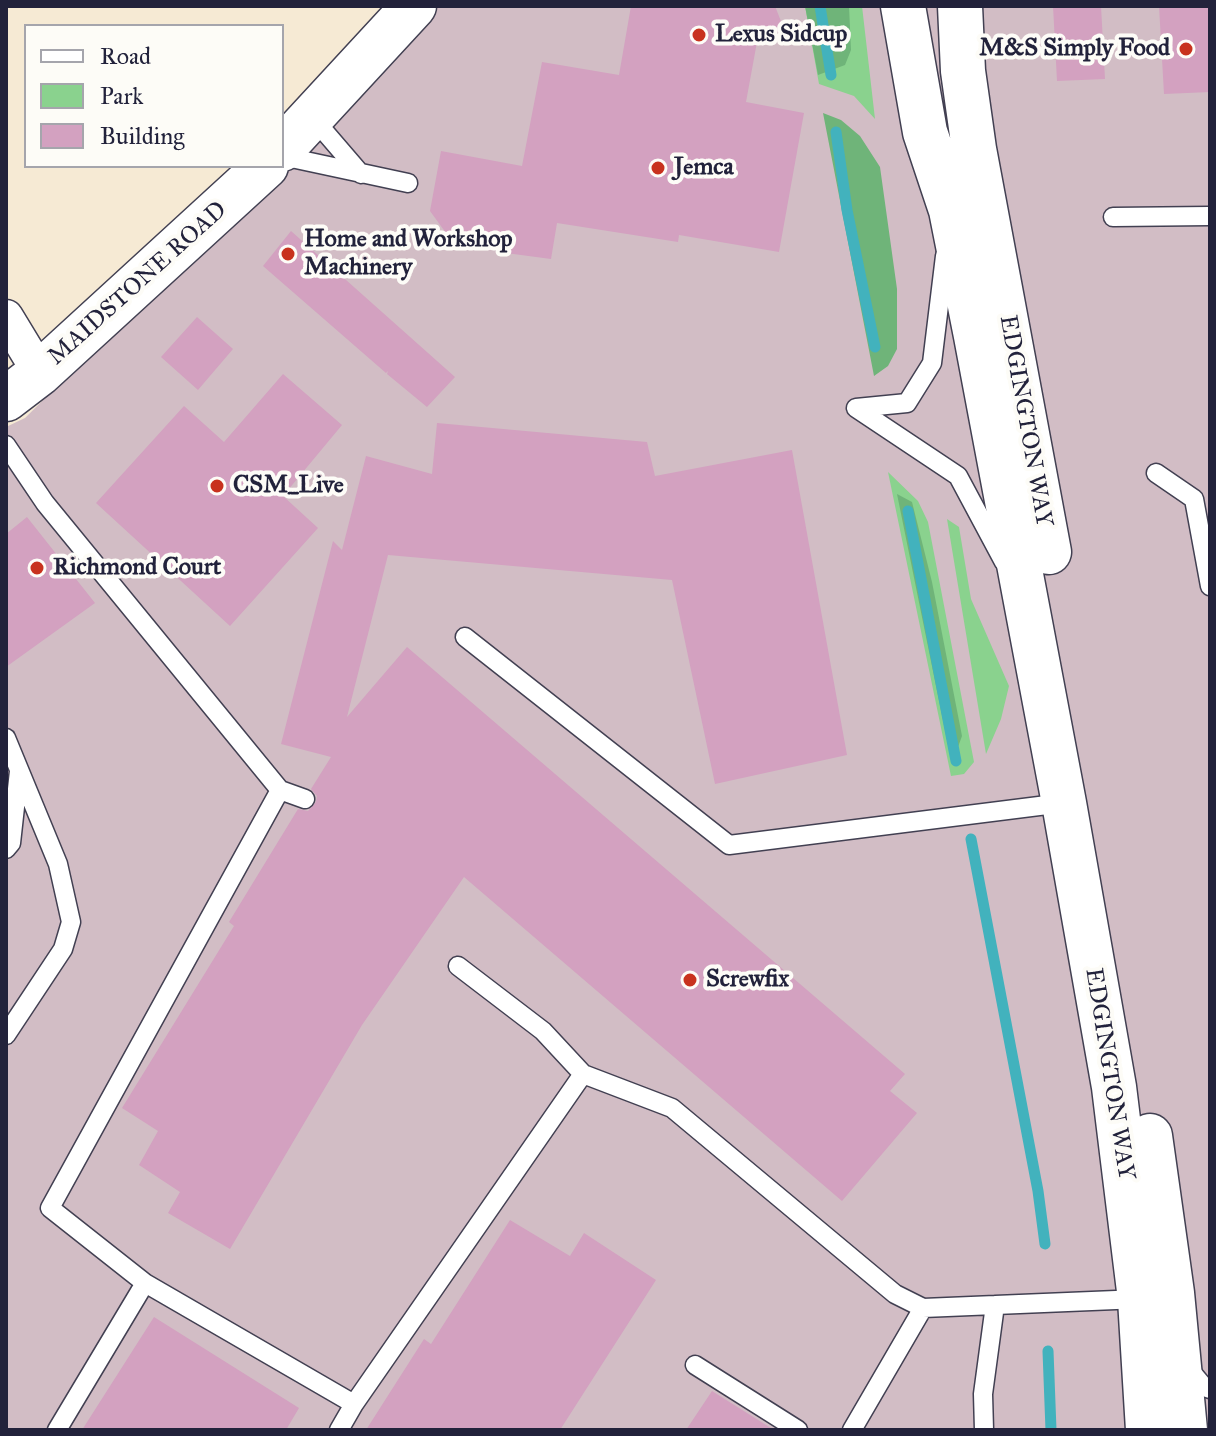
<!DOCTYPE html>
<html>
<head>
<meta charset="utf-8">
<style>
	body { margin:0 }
	#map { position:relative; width:1216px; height:1436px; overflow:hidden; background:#f6ead4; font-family:"IM FELL Great Primer",serif }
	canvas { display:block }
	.frame { position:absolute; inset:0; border:8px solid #22223b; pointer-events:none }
	.legend { position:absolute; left:24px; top:24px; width:260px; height:144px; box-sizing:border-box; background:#fdfcf7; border:2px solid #a5a5ac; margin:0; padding:10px 14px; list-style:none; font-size:24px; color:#22223b }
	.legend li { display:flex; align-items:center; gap:16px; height:40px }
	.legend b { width:40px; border:2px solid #a5a5ac }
</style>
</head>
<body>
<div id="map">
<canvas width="1216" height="1436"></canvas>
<div class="frame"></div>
<ul class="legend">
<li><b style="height:10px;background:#fff"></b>Road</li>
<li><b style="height:22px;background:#8ad28e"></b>Park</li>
<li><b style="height:22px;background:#d3a1c0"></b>Building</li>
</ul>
</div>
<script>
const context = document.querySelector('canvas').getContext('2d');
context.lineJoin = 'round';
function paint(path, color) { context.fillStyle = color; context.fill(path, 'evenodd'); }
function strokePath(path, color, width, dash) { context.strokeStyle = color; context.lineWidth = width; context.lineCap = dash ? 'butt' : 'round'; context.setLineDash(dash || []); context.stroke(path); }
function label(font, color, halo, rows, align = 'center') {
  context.font = font + ' "IM FELL Great Primer",serif'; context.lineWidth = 8; context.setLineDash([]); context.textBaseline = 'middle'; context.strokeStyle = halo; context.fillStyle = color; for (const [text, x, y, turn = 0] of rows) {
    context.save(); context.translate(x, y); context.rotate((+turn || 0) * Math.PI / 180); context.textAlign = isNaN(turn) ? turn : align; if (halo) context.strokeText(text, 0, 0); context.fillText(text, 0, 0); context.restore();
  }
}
const industrial = new Path2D(`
	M427,6H1210V1430H6V427L25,418L249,196Z`);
const green = new Path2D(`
	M805,6H862L875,119L854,96L819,84Z
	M888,472L918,501L928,522L974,762L964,774L951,776Z
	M947,519L959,527L971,599L1009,686L1001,719L986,754Z`);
const forest = new Path2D(`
	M805,6H849L851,50L845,65L818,75Z
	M823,113L841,120L860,136L880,167L897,289V349L888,366L874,376Z
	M897,494L912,502L932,582L962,736L958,747L948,745Z`);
const stream = new Path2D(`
	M820,6L831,75
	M836,132L847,210L875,347
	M908,511L956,761
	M971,839L1038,1191L1045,1244
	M1048,1351L1051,1430`);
const building = new Path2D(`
	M631,6H775L784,29L757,42L746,102L804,113L779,252L679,235L678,242L557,223L551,259L506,253L508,245L446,233L430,211L441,151L522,166L542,62L619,75Z
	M1053,6H1101L1105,79L1057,81Z
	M1159,6H1210V92L1164,94Z
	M291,231L455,377L427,407L387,374L388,371L386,373L263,266Z
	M197,317L233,349L198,390L161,357Z
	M283,374L342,425L283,496L318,528L230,626L96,503L184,406L224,442Z
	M437,423L647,442L655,476L792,450L847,755L715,784L672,580L388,555L347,717L407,647L905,1074L890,1091L917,1113L842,1201L464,877L362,1025L230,1249L168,1213L180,1192L139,1165L158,1131L122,1108L234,926L229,922L298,809L308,811L316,802L317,796L311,789L331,757L281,744L333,541L342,550L366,456L432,474Z
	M27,517L95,603L6,667V534Z
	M510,1220L570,1256L584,1233L656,1280L560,1430H366L424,1339L431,1344Z
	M154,1317L299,1408L286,1430H82Z
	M712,1391L774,1430H686Z`);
const lane = new Path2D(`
	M312,117L361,174
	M282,156L408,183
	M1113,217L1210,216
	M856,408L958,476L1004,562
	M856,408L907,403L932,363L945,256
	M6,445L45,503L280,790
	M1156,473L1194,499L1210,586
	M465,637L729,845L1063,803
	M6,738L58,864L71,922L63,949L6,1035
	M6,849L11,843L19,771
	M458,966L543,1031L583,1074L672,1108L895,1294L923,1308L1140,1299
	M145,1283L50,1208L280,790L305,799
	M695,1365L798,1430
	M1189,1369L1204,1387L1210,1389
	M57,1430L145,1283L354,1404L583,1074
	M339,1430L354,1404
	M852,1430L923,1308
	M984,1430L983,1394L995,1305`);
const street = new Path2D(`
	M6,317L40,373`);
const primary = new Path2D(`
	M903,6L925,132L951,210L976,336L1064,803L1114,1087L1140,1299L1148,1430
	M960,6L963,71L974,149L1049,552
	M282,149L414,6
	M6,399L40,373L266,166
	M1150,1136L1172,1293L1185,1430`);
const markers = [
	[699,35,8,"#c8321e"],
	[1186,49,8,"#c8321e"],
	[658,168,8,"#c8321e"],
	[288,254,8,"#c8321e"],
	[217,486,8,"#c8321e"],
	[37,568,8,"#c8321e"],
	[690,980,8,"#c8321e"]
];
const poiNames = [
	["Lexus Sidcup",715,35],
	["M&S Simply Food",1170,49,"right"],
	["Jemca",674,168],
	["Home and Workshop",304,240],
	["Machinery",304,268],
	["CSM_Live",233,486],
	["Richmond Court",53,568],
	["Screwfix",706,980]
];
const streetNames = [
	["MAIDSTONE ROAD",138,284,-42],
	["EDGINGTON WAY",1025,421,80],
	["EDGINGTON WAY",1109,1074,81]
];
paint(industrial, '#d2bdc5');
paint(green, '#8ad28e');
paint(forest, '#6fb479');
strokePath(stream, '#42b2bd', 11);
paint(building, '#d3a1c0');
strokePath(lane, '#424052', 21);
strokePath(street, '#424052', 37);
strokePath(primary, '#424052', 47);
strokePath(lane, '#fff', 18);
strokePath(street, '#fff', 34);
strokePath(primary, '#fff', 44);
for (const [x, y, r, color] of markers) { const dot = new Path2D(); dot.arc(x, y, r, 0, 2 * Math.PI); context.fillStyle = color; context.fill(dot); strokePath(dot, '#fdfcf7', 3); }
label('bold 24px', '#22223b', '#fdfcf7', poiNames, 'left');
label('24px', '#22223b', '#fdfcf7', streetNames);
</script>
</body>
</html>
